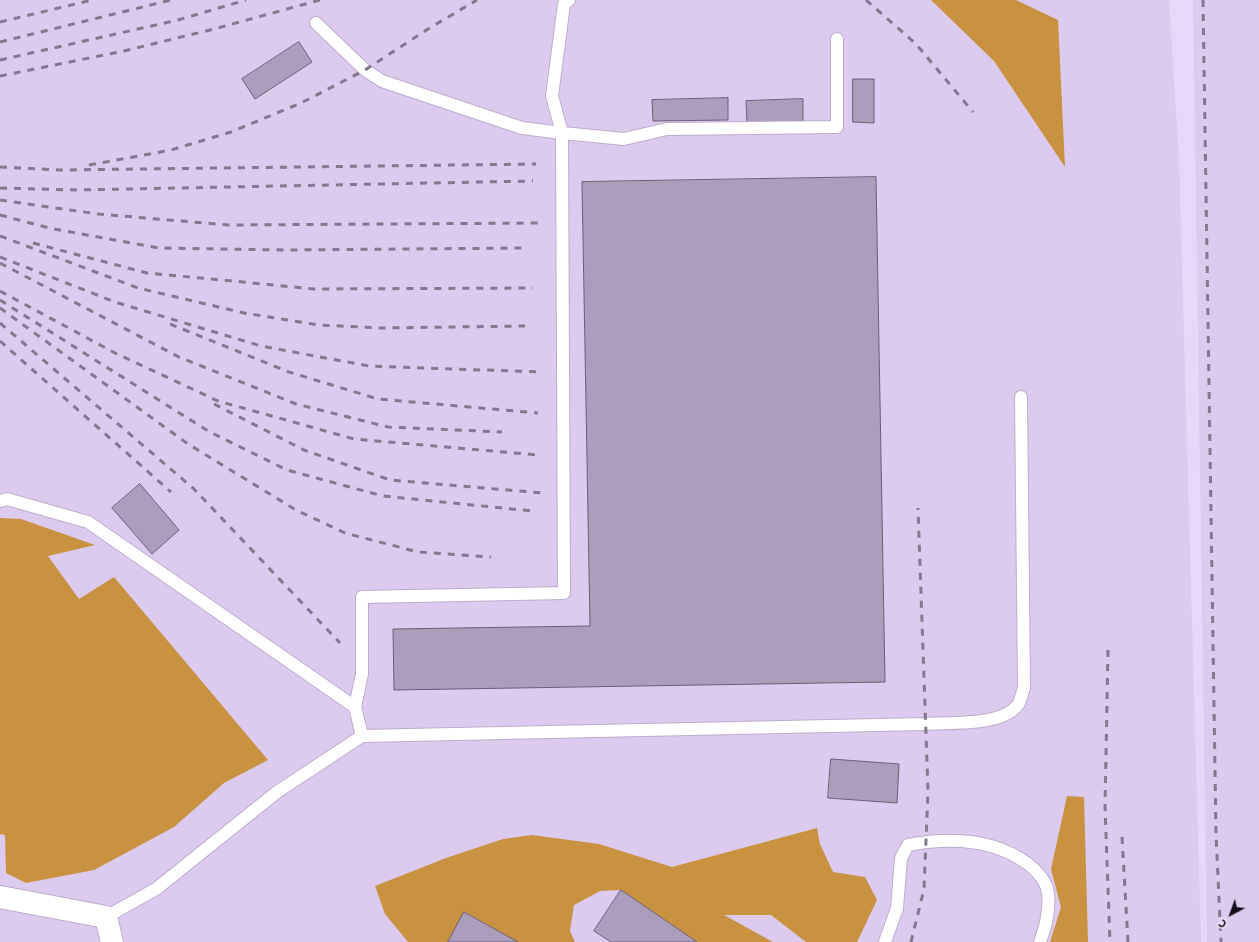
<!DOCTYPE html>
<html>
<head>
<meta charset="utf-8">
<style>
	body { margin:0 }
	#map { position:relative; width:1259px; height:942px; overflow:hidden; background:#e8d8f7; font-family:"Source Sans 3",sans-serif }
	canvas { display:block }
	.north { position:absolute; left:1211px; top:894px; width:40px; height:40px; -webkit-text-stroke:3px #f2e8fb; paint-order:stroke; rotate:221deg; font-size:11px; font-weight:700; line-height:16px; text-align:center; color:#110c16 }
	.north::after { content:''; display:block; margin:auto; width:14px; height:18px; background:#110c16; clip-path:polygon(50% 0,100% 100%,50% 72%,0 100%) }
</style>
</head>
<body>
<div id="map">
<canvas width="1259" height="942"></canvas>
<div class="north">С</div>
</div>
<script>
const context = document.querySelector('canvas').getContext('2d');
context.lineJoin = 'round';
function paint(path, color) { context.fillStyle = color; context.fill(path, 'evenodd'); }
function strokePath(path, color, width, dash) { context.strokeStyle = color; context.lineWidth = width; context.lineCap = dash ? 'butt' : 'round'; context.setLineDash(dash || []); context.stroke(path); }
const built = new Path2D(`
	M0,0H1169L1179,159L1201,942H0Z
	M1193,0H1259V942H1207Z`);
const forest = new Path2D(`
	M931,0H1016L1058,20L1065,167L994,61Z
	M0,518L21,519L95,545L48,556L79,599L114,577L268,760L224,783L174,827L94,870L26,883L6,873L5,835L0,834Z
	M1067,796L1084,797L1088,942H1050L1061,907L1051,869Z
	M817,828L820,844L833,872L865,877L877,900L857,942H806L771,915H724L773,942H697L621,890L600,891L574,905L570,931L575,942H518L465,912L448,942H408L385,914L375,886L446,858L503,839L532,835L599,844L672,867Z`);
const building = new Path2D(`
	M299,42L312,62L255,99L242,79Z
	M853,79H874V123L853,122Z
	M728,98V120L653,121L652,100Z
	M803,99V121L747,123L746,101Z
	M876,177L885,682L394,690L393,629L590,626L582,182Z
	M140,484L179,530L152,554L112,508Z
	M831,759L899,764L897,803L828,798Z
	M621,890L697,942H611L594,931Z
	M464,912L518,942H448Z`);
const service = new Path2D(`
	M316,23L365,70L382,81L522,128L562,133L624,139L667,129L837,127V39
	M0,501L7,499L88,522L355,707L362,736
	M355,707L362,674V597L564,593L562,133L552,96L564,4L569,0
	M106,917L156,889L277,792L362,736L924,724C949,722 1005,727 1019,703C1021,699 1022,693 1024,688L1021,397
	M885,942L897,908L901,858L908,845C950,837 993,838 1028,864C1035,869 1044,879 1047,888C1051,905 1046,926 1040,942`);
const minor = new Path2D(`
	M0,897L106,917L112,942`);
const rail = new Path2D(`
	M866,0L916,44L973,112
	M1203,0L1216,834L1221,942
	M0,22L92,0
	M0,42L171,0
	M0,60L178,20L246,0
	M0,76L124,51L214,29L320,0
	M89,165L171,150L231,132L301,103L365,70L428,29L477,0
	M0,167L61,170L536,164
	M0,188L76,190L533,181
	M0,200L98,214L228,225L541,223
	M0,215L49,228L159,248L285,250L525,248
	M0,236L138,288L244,313L319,325L381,328L525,326
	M33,243L147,273L243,282L314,289L533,288
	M0,257L115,302L261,346L369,366L541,372
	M0,263L179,357L296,404L388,427L502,432
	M0,291L115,353L218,401L354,439L538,455
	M0,300L208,431L287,470L383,496L532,511
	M0,308L188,444L296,510L345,533L418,552L491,557
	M0,323L194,489L340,643
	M170,324L289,372L378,399L538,413
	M0,341L171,492
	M214,404L304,450L390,480L543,493
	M1108,650L1105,807L1110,942
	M1122,837L1128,942
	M911,942L924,889L928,791L918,508`);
paint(built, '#ddcaef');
paint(forest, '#c89241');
paint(building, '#ac9dba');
strokePath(building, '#6c5e78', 1);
strokePath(service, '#bdadcb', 14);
strokePath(minor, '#bdadcb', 24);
strokePath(service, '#fff', 12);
strokePath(minor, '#fff', 22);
strokePath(rail, '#83788d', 3, [7, 7]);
</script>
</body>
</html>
